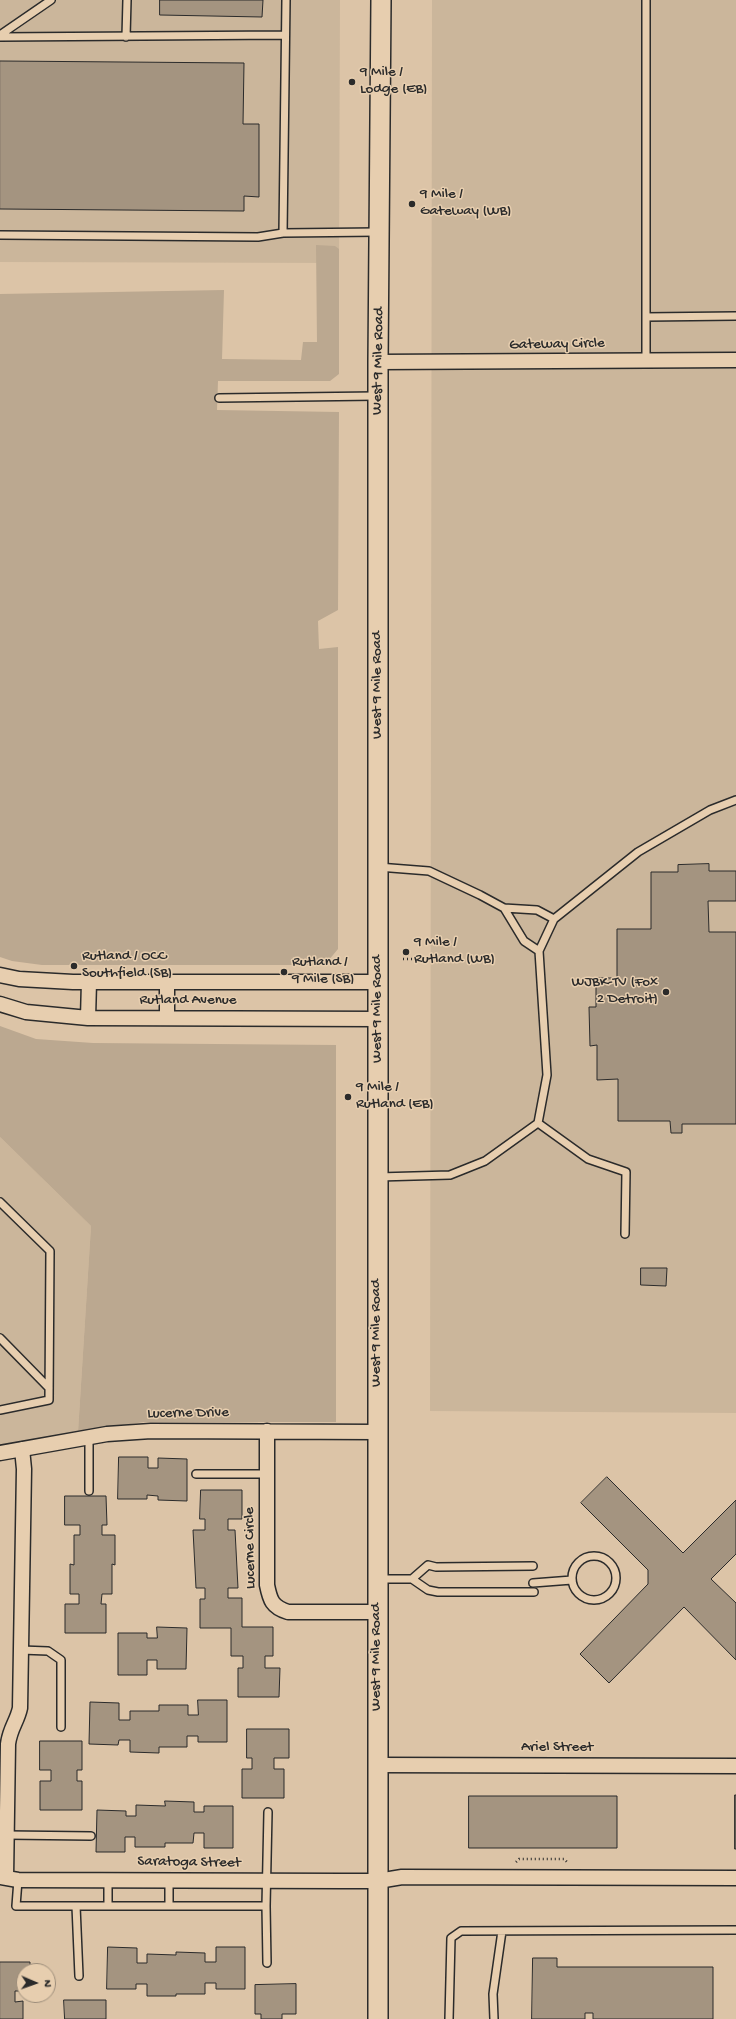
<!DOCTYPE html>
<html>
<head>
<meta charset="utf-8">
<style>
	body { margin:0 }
	#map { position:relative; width:736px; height:2019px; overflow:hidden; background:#dcc4a7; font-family:"Gochi Hand",sans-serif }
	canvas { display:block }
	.north { position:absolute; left:16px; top:1963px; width:40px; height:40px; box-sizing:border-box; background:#e7ceaf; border:1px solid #9c8d7a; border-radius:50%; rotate:92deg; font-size:11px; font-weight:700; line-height:16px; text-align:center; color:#2b2b2b }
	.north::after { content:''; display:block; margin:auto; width:14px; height:18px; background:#2b2b2b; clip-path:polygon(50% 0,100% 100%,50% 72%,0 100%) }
</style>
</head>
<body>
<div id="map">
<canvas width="736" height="2019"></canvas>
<div class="north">N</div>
</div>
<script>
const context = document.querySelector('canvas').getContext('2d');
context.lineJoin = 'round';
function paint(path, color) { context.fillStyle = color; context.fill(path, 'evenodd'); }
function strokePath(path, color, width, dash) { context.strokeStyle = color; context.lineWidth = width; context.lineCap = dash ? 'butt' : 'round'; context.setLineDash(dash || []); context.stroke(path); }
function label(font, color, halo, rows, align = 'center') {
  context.font = font + ' "Gochi Hand",sans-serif'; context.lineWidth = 3; context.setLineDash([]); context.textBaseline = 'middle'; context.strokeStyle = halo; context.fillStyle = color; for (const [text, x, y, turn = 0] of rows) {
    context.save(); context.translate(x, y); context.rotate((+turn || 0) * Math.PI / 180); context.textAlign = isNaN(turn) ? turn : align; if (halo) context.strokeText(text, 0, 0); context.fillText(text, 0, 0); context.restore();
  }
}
const built = new Path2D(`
	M0,0H340L339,263L0,262Z
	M432,0H736V1413L430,1411Z
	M0,1137L91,1226L78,1432L0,1446Z`);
const green = new Path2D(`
	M316,245L335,246L339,249V374L330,381H218L217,410L339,412L338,610L318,621L319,649L338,647V949L328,961L319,965H42L12,961L0,957V294L224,290L222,359L301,360L303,342H317Z
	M0,1026L36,1039L93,1043L336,1045V1422H144L78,1432L91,1226L0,1137Z`);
const building = new Path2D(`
	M160,0H263L262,17L160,15Z
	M0,61L244,63L243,124H259V197L244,196V211L0,209Z
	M709,864V871H736V901H708L709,932H736V1124H682V1133H671L670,1121H618V1079L597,1080V1045L590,1046L589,1007H596V978H617V929H651V872H678V865Z
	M641,1268H667L666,1286L641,1285Z
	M119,1457H148V1468H158V1458L187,1459V1501L158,1500V1496L147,1495V1499H118Z
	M607,1477L683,1553L736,1500V1554L711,1579L736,1603V1660L684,1607L609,1683L580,1654L648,1584V1570L581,1503Z
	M201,1490H242V1519H228V1530H235L238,1588H228V1598H242V1627H273V1656H265V1668H280L279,1697H238V1668H243V1656H231V1628H200V1599H205V1588H196L193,1530H205V1519H200Z
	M65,1496H106L107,1525H102V1535H115V1565L112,1564V1594H102L101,1604H106V1633H65V1604H79V1594H70V1564L74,1565V1535H80V1525H65Z
	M157,1627L187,1628L186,1669H157V1660H147V1675H118V1633H147V1638H157Z
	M198,1700H227V1742H198V1736H187V1747H159V1753L130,1752V1740H119L118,1745L89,1744L90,1702L119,1703V1720H130V1711H159V1705H188V1715H198Z
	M247,1729H289V1758H274V1769H284V1798H242V1769H252V1758H247Z
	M40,1741H82V1770H77V1781H82V1810H40V1781H51V1770H40Z
	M735,1795H736V1849H735Z
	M469,1796H617V1848H469Z
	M165,1801L194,1802V1812H204V1806H233V1848H204V1833H194L193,1843H165V1847H135V1837H125V1852H96L97,1810L126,1811V1816H136V1805L165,1806Z
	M108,1947L137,1948V1963H147V1954L176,1955V1952L205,1953V1962H216V1947H245V1989H216V1983H205V1994H176V1996H147V1984H136V1989H107Z
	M533,1958H557V1967H713V2019H593V2013H585V2019H532Z
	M0,1962H30V1971H24V1991H15V2002L23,2001V2019H0Z
	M296,1984V2014H282V2019H261V2014H255V1985Z
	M64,2000H106V2019H65Z`);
const path = new Path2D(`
	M337,959H340
	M403,959H428
	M516,1862L519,1859H564L567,1862`);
const service = new Path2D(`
	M646,0V361
	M0,35L51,0
	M0,37L285,35
	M126,37L127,0
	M283,233L286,0
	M0,235L258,237L283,233L378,232
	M646,317L736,316
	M219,398L376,396
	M378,867L429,871L480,895L504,908L537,910L554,919
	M504,908L524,941L539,951
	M538,1123L588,1159L626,1172L625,1234
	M378,1177L450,1175L485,1161L538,1123L547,1075L539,951L554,919L638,852L710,810L736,800
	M0,1202L50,1251L49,1400L0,1410
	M0,1338L49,1388
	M196,1474H267
	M89,1491V1437
	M572 1578a22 22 0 1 1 44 0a22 22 0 1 1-44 0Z
	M378,1579H412L428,1590L438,1592H534
	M412,1579L428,1565L436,1567L533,1566
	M533,1583L572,1580
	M21,1650L48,1651L61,1660V1727
	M7,1835L91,1836
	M108,1879V1906
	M18,1880L16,1906H266L268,1812
	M76,1906L79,1976
	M169,1906V1879
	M266,1906L267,1963
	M449,2019L451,1938L461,1931L736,1930
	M494,2019L493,1994L502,1931`);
const minor = new Path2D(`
	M378,362L736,360
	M0,975L19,979L73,982H378
	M0,1004L26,1012L88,1018L378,1019
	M88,1018L89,982
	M167,1018V982
	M267,1431V1585C270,1600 272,1607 288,1612H378
	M0,1453L107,1434L151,1431L377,1432
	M377,1765L736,1766
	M0,1877L18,1880L341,1881H378L402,1877L736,1878
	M6,1878L8,1744C10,1728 17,1722 20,1708L24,1469L22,1449`);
const secondary = new Path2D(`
	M378,2019V362L381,0`);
const markers = [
	[352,82,4,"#2b2b2b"],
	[412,204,4,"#2b2b2b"],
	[406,952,4,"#2b2b2b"],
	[74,966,4,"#2b2b2b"],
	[284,972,4,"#2b2b2b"],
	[666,992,4,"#2b2b2b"],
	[348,1097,4,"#2b2b2b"]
];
const poiNames = [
	["9 Mile /",360,73],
	["Lodge (EB)",360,90],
	["9 Mile /",420,195],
	["Gateway (WB)",420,212],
	["9 Mile /",414,943],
	["Rutland (WB)",414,960],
	["Rutland / OCC",82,957],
	["Southfield (SB)",82,974],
	["Rutland /",292,963],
	["9 Mile (SB)",292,980],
	["WJBK-TV (Fox",658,983,"right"],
	["2 Detroit)",658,1000,"right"],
	["9 Mile /",356,1088],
	["Rutland (EB)",356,1105]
];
const streetNames = [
	["Gateway Circle",557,345,-1],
	["West 9 Mile Road",379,361,-89],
	["West 9 Mile Road",378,685,-90],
	["Rutland Avenue",188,1001],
	["West 9 Mile Road",378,1009,-90],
	["West 9 Mile Road",377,1333,-90],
	["Lucerne Drive",188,1414,-1],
	["Lucerne Circle",251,1548,-91],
	["West 9 Mile Road",377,1657,-90],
	["Ariel Street",557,1748],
	["Saratoga Street",189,1863,1]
];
paint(built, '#cbb69b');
paint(green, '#bba890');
paint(building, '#a49480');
strokePath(building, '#2b2b2b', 1);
strokePath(service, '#2b2b2b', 10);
strokePath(minor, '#2b2b2b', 17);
strokePath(secondary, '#2b2b2b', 22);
strokePath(path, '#2b2b2b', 2.5, [1, 3]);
strokePath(service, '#e7ceaf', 7);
strokePath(minor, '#e7ceaf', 14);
strokePath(secondary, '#e7ceaf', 19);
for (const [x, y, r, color] of markers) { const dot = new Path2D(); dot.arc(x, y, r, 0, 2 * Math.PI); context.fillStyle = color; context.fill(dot); strokePath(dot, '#e7ceaf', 1.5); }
label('15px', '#2b2b2b', '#e7ceaf', poiNames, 'left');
label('15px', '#2b2b2b', '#e7ceaf', streetNames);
</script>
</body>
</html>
